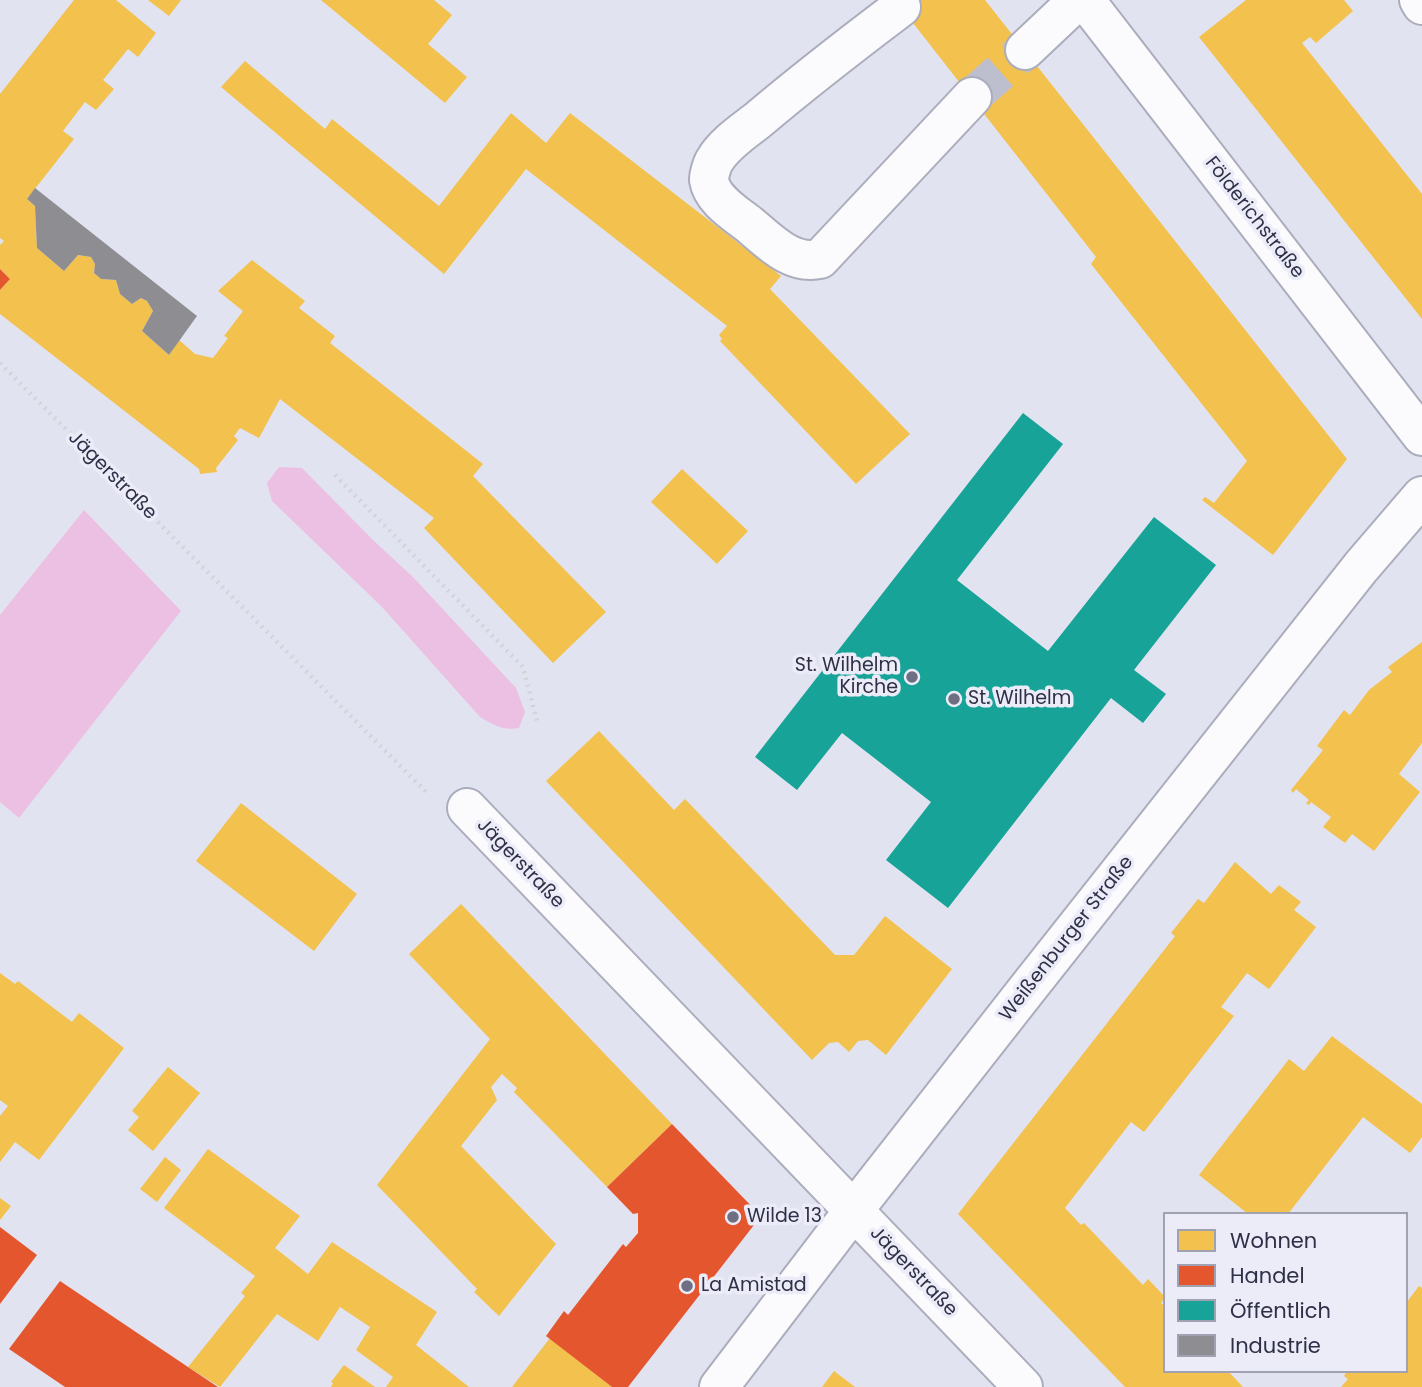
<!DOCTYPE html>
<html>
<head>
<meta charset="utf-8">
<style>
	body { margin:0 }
	#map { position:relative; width:1422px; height:1387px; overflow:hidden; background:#e2e3f0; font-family:Poppins,sans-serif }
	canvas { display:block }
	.legend { position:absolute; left:1163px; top:1212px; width:245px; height:161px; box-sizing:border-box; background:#ebecf8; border:2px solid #a0a1b1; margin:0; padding:9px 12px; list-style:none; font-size:21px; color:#2f3047 }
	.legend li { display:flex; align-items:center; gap:14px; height:35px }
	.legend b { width:35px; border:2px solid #a0a1b1 }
</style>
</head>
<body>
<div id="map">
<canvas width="1422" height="1387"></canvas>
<ul class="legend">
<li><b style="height:19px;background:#f2c14e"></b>Wohnen</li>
<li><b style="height:19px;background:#e4572e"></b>Handel</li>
<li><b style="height:19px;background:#17a398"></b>Öffentlich</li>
<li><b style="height:19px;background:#8d8d92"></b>Industrie</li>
</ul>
</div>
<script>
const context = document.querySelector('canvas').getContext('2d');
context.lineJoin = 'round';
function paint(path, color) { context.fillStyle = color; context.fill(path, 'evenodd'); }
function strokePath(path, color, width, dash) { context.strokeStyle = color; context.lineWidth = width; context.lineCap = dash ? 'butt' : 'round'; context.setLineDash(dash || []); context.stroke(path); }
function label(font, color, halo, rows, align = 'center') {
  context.font = font + ' Poppins,sans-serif'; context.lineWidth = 7; context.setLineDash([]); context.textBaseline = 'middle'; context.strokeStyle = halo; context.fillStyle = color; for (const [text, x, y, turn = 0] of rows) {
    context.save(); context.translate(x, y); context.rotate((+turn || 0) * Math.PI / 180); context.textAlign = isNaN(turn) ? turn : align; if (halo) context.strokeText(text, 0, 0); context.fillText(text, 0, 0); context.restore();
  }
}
const green = new Path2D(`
	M279,467L302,468L374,541L413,577L516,688L525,712L519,728C503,731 493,725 480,717L382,607L272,501L267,483Z
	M84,510L181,611L19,818L0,802V615Z`);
const homes = new Path2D(`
	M74,0H116L156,33L138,57L128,49L103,80L114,89L96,110L85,102L63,131L74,139L27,199L35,206L37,248L64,271L78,255L91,257L95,264L94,273L101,279L116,280L120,294L132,304L141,298L147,301L153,311L142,331L169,355L179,340L195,354L213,358L228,338L224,336L243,311L218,291L252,260L305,301L299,308L335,336L330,343L483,464L473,476L606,612L553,663L424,528L434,518L280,399L259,438L240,428L234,436L238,440L216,468L217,472L200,474L199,469L0,314V290L10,279L0,269V245L4,241L0,238V94Z
	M148,0H181L169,16Z
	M321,0H434L452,15L428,44L467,77L445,103Z
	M895,0H985L1347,459L1273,555L1202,500L1205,497L1214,503L1247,461L1091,264L1096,257Z
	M1246,0H1344L1353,11L1316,43L1310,37L1302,43L1422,194V319L1199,37Z
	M245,61L325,129L332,119L439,206L511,113L546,143L570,113L781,276L770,289L910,434L856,484L720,341L722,339L719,335L727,326L526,169L444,274L221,87Z
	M682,469L748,531L717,564L651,502Z
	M1422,642V743L1399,774L1420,792L1374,851L1352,834L1345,843L1323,827L1331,817L1311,802L1309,805L1306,803L1309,800L1296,789L1293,793L1291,790L1323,750L1317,746L1344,710L1350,715L1369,690L1392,672L1388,667Z
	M599,731L674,810L685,799L835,955H854L885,916L952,969L886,1055L868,1040L858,1041L849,1052L838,1042L829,1043L812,1060L546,781Z
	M241,803L357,894L314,951L196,861Z
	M1235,862L1271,894L1279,885L1301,902L1294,910L1316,927L1269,989L1247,973L1221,1007L1234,1016L1144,1132L1131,1122L1065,1208L1081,1225L1084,1223L1143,1285L1148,1279L1165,1297L1161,1303L1165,1307V1371H1228L1243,1387H1125L958,1214L1175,936L1171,933L1198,899L1204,903Z
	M461,904L672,1124L607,1187L514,1092L517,1088L502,1074L491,1087L497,1100L461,1146L556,1244L499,1316L474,1292L477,1289L377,1185L490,1039L409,954Z
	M0,973L15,984L18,981L72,1022L79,1013L124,1048L39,1160L15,1142L0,1162V1116L8,1106L0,1100Z
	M1332,1036L1422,1104V1137L1410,1153L1363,1117L1288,1214H1248L1199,1175L1289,1059L1304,1071Z
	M168,1067L200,1093L153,1151L128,1130L139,1117L132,1111Z
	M208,1149L300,1216L275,1248L308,1274L332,1242L437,1312L416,1345L469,1387H386L393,1377L356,1350L370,1327L340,1307L318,1341L277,1314L220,1387L188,1367L245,1296L241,1293L255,1276L164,1208Z
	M165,1157L181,1170L157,1202L140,1189Z
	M0,1198L11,1206L0,1220Z
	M1419,1286L1422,1288V1387H1341L1348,1379L1344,1376L1347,1371H1406V1303Z
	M550,1338L612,1387H512Z
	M344,1365L375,1387H331L333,1383L331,1382Z
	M834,1371L855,1387H822Z`);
const shops = new Path2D(`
	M0,269L10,279L0,290Z
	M672,1124L761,1216L628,1387H612L546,1336L564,1311L568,1315L623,1244L626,1247L638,1233V1213L633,1214L607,1187Z
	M0,1227L37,1255L0,1304Z
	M60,1281L188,1367L218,1387H65L9,1349Z`);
const public = new Path2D(`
	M1023,413L1063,444L957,580L1048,651L1154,517L1216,565L1134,670L1166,694L1143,723L1111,698L948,908L886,860L931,802L842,733L797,790L755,757Z`);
const industry = new Path2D(`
	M35,188L197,316L169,355L142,331L153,311L147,301L141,298L132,304L120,294L116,280L101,279L94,273L95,264L91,257L78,255L64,271L37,248L35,206L27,199Z`);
const minorTunnel = new Path2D(`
	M972,97L1025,50`);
const path = new Path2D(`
	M0,363L427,793
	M335,475L523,667L538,725`);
const minor = new Path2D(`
	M1085,0L1422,436
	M1419,0L1422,5
	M901,7C852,44 804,81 758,120C744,131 724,144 715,160C712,164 709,175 709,180C712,200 736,214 751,226C771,243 792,265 820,259L972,97
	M1025,50L1078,0
	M467,808L1023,1387
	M719,1387L854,1210L1028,988L1361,567L1422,496`);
const markers = [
	[912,677,7,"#6e6f82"],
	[954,699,7,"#6e6f82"],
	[733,1217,7,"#6e6f82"],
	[687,1286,7,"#6e6f82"]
];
const streetNames = [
	["Földerichstraße",1254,218,52],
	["Jägerstraße",112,476,45],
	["Jägerstraße",520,864,46],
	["Weißenburger Straße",1067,939,-52],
	["Jägerstraße",913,1272,46]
];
const poiNames = [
	["St. Wilhelm",898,666,"right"],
	["Kirche",898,688,"right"],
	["St. Wilhelm",968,699],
	["Wilde 13",747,1217],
	["La Amistad",701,1286]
];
paint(green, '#ecc0e2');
paint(homes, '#f2c14e');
paint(shops, '#e4572e');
paint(public, '#17a398');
paint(industry, '#8d8d92');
strokePath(minorTunnel, '#bebfce', 38, [38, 19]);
strokePath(minor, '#acadbc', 42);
strokePath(path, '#d2d3d7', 4.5, [2, 5]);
strokePath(minor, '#fbfbfd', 38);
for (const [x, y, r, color] of markers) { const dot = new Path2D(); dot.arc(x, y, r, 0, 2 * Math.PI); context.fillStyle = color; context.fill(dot); strokePath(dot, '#ebecf8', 2.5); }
label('19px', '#2f3047', '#ebecf8', streetNames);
label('19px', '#2f3047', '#ebecf8', poiNames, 'left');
</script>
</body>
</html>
